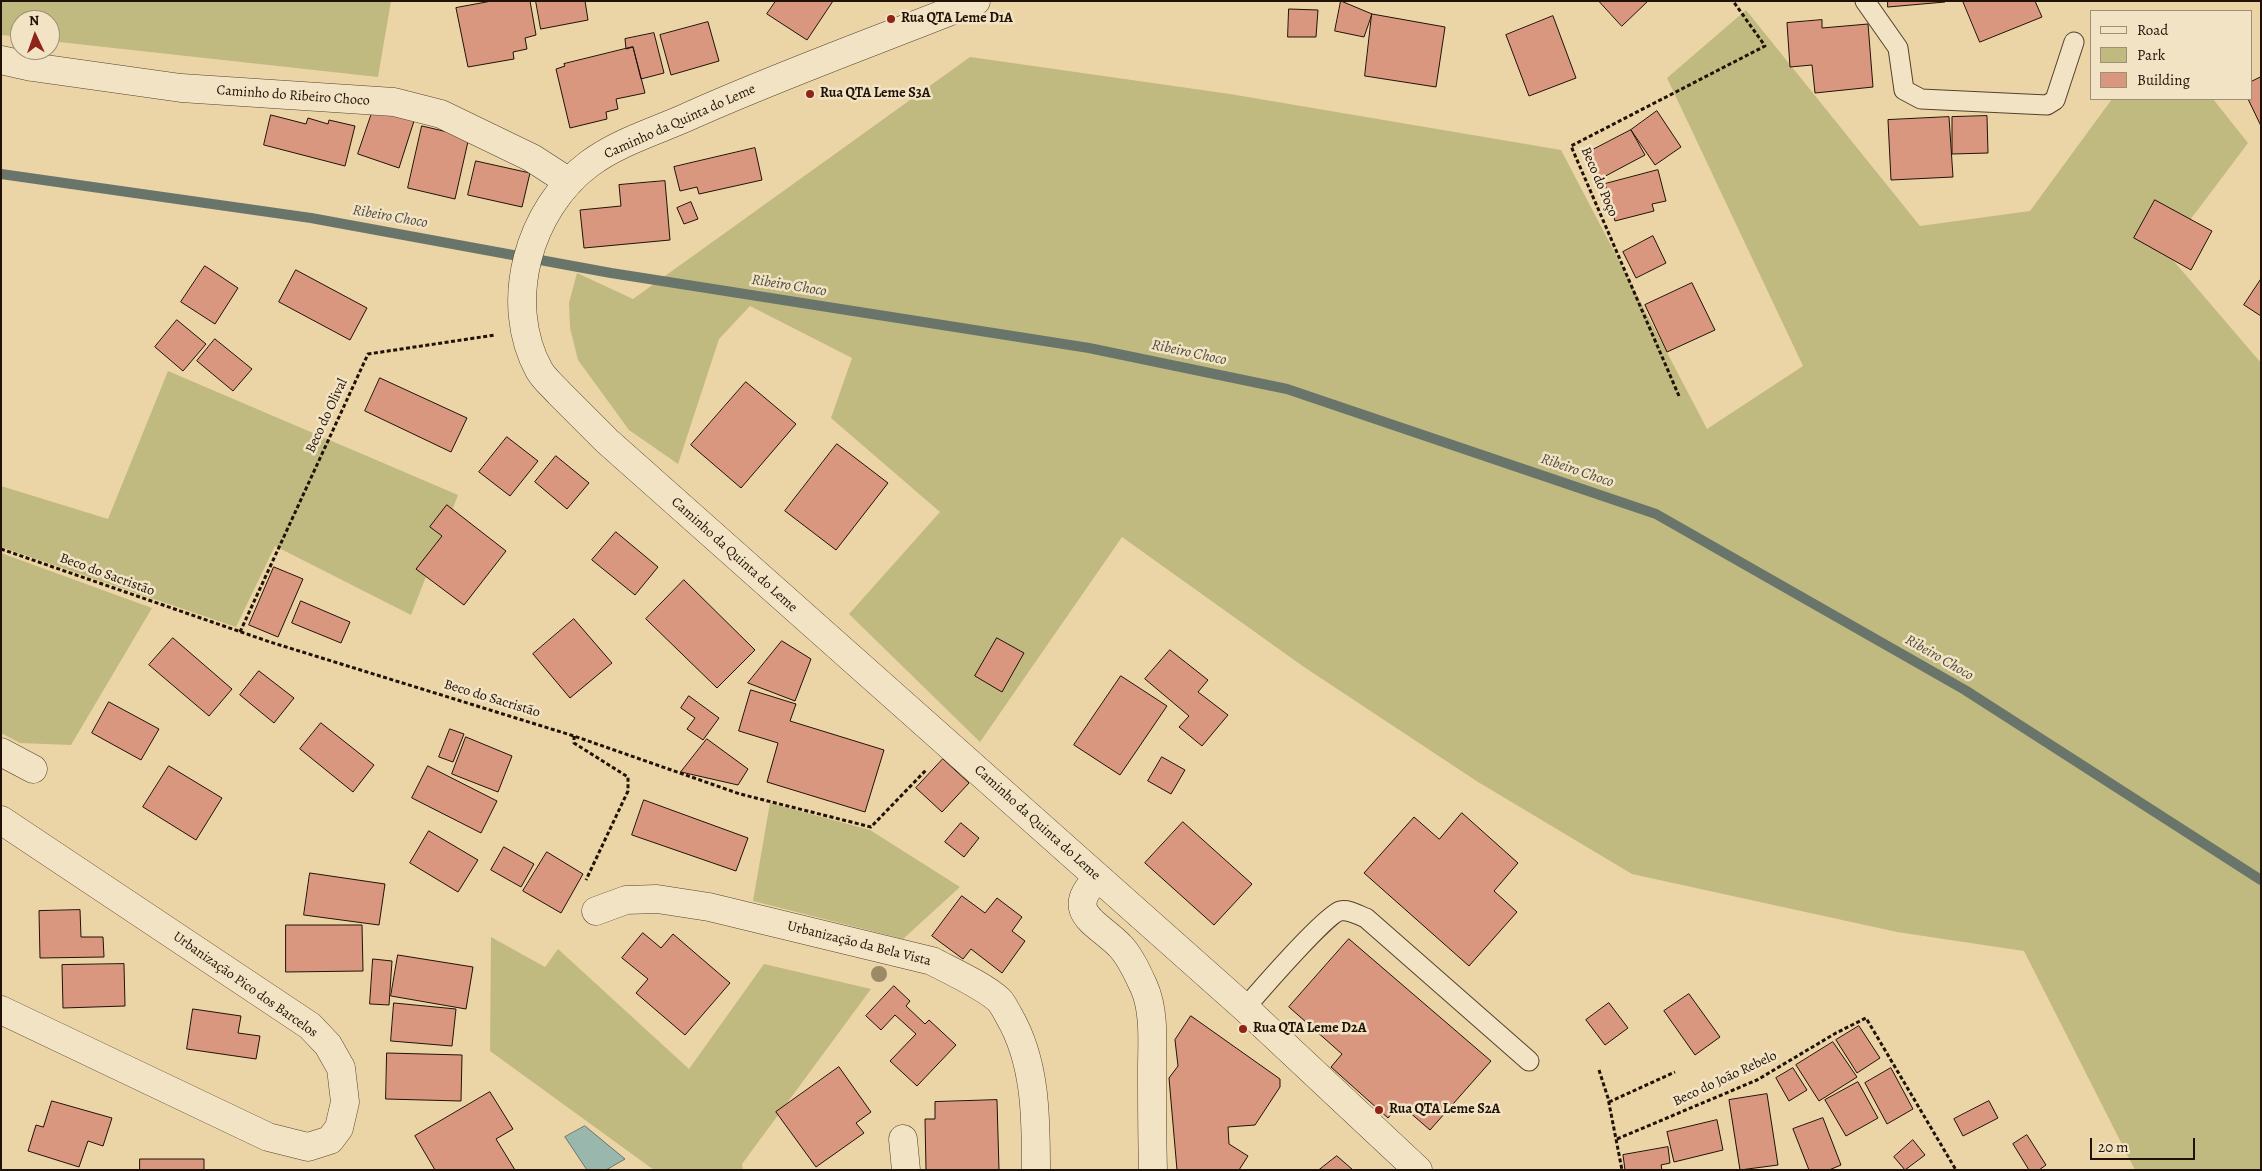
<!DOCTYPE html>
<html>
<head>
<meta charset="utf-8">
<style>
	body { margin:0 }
	#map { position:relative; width:2262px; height:1171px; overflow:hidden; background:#ebd4a5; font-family:Alegreya,serif }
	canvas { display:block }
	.frame { position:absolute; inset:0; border:2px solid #211207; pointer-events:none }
	.legend { position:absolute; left:2090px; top:10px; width:162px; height:90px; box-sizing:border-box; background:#f2e3c4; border:1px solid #9e8f78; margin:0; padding:6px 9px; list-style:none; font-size:15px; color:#211207 }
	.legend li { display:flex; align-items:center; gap:10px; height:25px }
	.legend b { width:25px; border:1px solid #9e8f78 }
	.north { position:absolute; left:10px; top:10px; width:50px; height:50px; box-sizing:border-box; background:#f2e3c4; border:1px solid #9e8f78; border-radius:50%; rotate:357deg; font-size:14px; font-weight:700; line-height:20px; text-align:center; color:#211207 }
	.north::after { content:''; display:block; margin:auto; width:18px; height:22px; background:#8f2418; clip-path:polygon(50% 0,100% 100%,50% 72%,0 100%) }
	.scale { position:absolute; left:2090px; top:1138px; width:105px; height:22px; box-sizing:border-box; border:2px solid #211207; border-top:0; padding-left:6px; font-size:15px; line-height:18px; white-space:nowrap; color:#211207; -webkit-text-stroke:4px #f2e3c4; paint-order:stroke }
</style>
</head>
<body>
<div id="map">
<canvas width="2262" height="1171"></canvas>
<div class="frame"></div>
<ul class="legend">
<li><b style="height:6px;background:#f2e3c4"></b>Road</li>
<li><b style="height:14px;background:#c0ba81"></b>Park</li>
<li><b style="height:14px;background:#da977f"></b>Building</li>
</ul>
<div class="north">N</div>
<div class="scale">20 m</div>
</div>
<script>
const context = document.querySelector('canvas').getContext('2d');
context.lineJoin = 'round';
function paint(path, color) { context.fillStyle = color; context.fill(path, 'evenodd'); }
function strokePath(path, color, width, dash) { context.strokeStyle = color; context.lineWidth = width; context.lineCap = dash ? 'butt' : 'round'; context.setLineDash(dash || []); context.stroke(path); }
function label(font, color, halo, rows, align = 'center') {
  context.font = font + ' Alegreya,serif'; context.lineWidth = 5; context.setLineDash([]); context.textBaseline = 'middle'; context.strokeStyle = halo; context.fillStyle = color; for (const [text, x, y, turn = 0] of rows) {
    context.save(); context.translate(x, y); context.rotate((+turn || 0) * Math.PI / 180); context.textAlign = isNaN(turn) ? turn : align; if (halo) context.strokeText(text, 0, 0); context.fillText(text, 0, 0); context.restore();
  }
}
const green = new Path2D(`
	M1,1H391L378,77L50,41V20H20V37L1,35Z
	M1746,10L1920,226L2030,211L2112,99H2213L2248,143L2166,252L2261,363V1170H2135L2024,951L1897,932L1632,874L1478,782L1304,667L1122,537L980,742L849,614L940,512L831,418L852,358L750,306L719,339L678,464L629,430L578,360L570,328L569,303L577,273L633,299L970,57L1230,94L1561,150L1707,429L1803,366L1667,78Z
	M168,371L458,495L411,615L275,546L236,627L1,547V486L108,519Z
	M1,553L152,608L71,745L20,743L1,733Z
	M770,803L870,830L960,887L903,939L753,901Z
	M491,937L545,967L558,949L689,1069L764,964L871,989L742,1164L743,1170H654L490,1051Z`);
const water = new Path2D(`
	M585,1126L625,1159L606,1170H587L565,1137Z`);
const stream = new Path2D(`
	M1,174L311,218L611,273L1089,348L1287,389L1656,514L1965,690L2261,880`);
const building = new Path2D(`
	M492,1H530L536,35L525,38L527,49L513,52L514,59L468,67L456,8Z
	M536,1H585L588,20L541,29Z
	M776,1H833L807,40L767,14Z
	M1341,1L1372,14L1364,37L1335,31Z
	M1599,1H1648L1622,26Z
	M1888,1H1945V2L1888,7Z
	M1963,1H2035L2042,17L1980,42Z
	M1289,9L1318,10L1316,37H1288Z
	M1372,14L1445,27L1436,87L1365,76Z
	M1553,16L1576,78L1529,96L1506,35Z
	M1822,20V28L1868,24L1873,87L1815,93L1812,65L1790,67L1787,23Z
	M708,22L719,61L671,75L660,35Z
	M654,33L664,73L641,79L633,47L626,49L625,39Z
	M633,47L645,93L616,99L618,109L606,112L607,119L570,128L556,69L565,66L564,64Z
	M2261,77V126L2248,99H2251V82Z
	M374,107L414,121L399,168L358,154Z
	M1657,111L1681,147L1655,165L1631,130Z
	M271,115L306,124L308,118L328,124L329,120L355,126L345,166L264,145Z
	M1987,116L1988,153L1952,154V117Z
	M1949,117L1953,177L1891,180L1888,120Z
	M422,126L469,137L455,199L408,188Z
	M1631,130L1645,155L1598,180L1583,155Z
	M755,148L762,180L699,194L697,187L680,191L674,167Z
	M476,161L530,173L522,207L468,195Z
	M1658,170L1666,201L1652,204L1654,211L1615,221L1605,184Z
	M665,181L670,240L584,248L580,210L621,206L619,185Z
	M2155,200L2212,231L2191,270L2134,238Z
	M691,202L698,219L684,224L677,208Z
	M1653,236L1666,263L1636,278L1623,252Z
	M205,266L238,288L215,324L181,302Z
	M296,270L367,308L350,340L279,302Z
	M2261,279V316L2244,305Z
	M1692,283L1715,330L1667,352L1645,305Z
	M177,320L206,344L183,371L155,347Z
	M215,339L252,369L233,391L197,361Z
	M380,378L467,418L451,452L365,411Z
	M746,382L796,424L741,488L691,445Z
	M507,437L538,461L510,496L479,472Z
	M837,444L888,483L836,550L785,511Z
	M556,456L589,483L567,509L535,482Z
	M447,505L506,551L464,605L416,569L442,536L430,527Z
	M616,532L658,567L635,595L592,560Z
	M274,567L303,579L278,637L249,625Z
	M684,580L755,650L717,688L646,619Z
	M301,601L350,622L341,643L292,623Z
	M574,619L612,663L570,698L533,654Z
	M173,638L232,689L209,716L149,665Z
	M997,638L1024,653L1002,692L975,676Z
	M782,641L811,659L795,701L748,683Z
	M1170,650L1208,680L1198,692L1228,715L1202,746L1179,727L1189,716L1145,679Z
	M259,671L294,698L274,723L240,695Z
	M1121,676L1167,706L1120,775L1074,745Z
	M751,690L796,704L790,721L884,750L865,812L767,782L778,743L739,731Z
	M689,696L719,718L703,740L687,729L695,718L681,708Z
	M109,702L159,729L141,760L92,733Z
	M321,723L374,765L353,792L300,749Z
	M450,729L464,734L453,762L439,757Z
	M466,737L512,756L498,792L452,774Z
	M707,739L748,769L738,785L681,772Z
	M1162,757L1185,770L1171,794L1148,781Z
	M943,759L969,783L942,812L916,788Z
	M169,766L222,798L196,840L143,807Z
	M428,766L497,801L481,833L412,798Z
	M644,800L748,838L736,871L632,835Z
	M1462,813L1518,863L1494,891L1517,912L1469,966L1364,873L1414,817L1439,839Z
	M1183,822L1252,884L1214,925L1145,863Z
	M961,823L979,838L964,857L945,842Z
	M429,831L478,860L458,892L410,863Z
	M504,847L534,864L521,887L491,870Z
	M547,852L583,874L561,913L523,891Z
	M310,873L385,884L379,925L304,915Z
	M962,896L985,913L997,898L1022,917L1012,931L1025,941L1002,973L971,949L963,959L932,936Z
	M80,910L81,937H103L104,957L40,958L39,911Z
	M286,925H362L363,971L286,972Z
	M643,933L661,948L673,934L730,983L685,1035L636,993L648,979L622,958Z
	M1349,939L1491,1061L1430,1130L1400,1104L1388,1118L1331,1067L1342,1054L1289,1007Z
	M398,955L473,967L466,1009L391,996Z
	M373,959L392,961L389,1005L370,1004Z
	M124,964L125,1006L63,1008L62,965Z
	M894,986L910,1001L906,1006L925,1024L929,1020L956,1045L917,1086L890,1061L916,1034L895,1015L881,1030L866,1016Z
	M1689,994L1720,1037L1695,1055L1664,1011Z
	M394,1003L456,1009L452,1046L391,1041Z
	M1609,1003L1628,1028L1605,1045L1586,1020Z
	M193,1009L241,1016L238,1033L260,1036L256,1059L187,1049Z
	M1191,1016L1280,1079V1087L1255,1125L1228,1127L1229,1144L1248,1156L1239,1170H1177L1169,1078L1178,1066L1175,1040Z
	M1859,1026L1880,1058L1857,1073L1836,1040Z
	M1833,1042L1857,1077L1819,1101L1796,1065Z
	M387,1053L462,1055L461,1101L386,1099Z
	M839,1067L871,1112L856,1123L864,1133L816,1167L776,1112Z
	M1793,1068L1807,1090L1789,1101L1776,1078Z
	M1891,1068L1913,1109L1887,1124L1865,1083Z
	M1858,1082L1878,1118L1846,1136L1825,1100Z
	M490,1092L513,1129L496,1139L515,1170H435L415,1136Z
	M1767,1094L1778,1165L1740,1170L1729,1100Z
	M997,1100L999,1170H926L925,1119H935V1102Z
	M52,1101L112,1118L103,1146L88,1141L79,1167L28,1151L36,1125L43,1127Z
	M1989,1101L1998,1118L1963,1136L1954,1119Z
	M1823,1118L1841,1165L1829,1170H1809L1793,1129Z
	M1717,1120L1723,1150L1674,1162L1667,1132Z
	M2027,1135L2046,1165L2039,1170H2029L2013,1144Z
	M1913,1140L1925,1155L1905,1170L1894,1157Z
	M1668,1147L1670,1163L1661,1165L1662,1170H1625L1623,1155Z
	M1337,1156L1353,1170H1319Z
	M140,1159H204V1170H140Z`);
const path = new Path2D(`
	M1679,396L1571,146L1765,46L1733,1
	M1,549L270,642L574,736L740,794L871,827L927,769
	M240,632L368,354L495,335
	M574,736V743L628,777V791L586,880
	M1599,1070L1608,1098L1622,1170
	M1609,1102L1675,1072
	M1617,1139L1757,1080L1836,1033L1866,1018L1956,1170`);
const service = new Path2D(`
	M1865,1L1898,48L1904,90L1921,99L2047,105L2055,100L2074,42
	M1245,1008C1258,993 1326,914 1340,911C1349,909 1358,915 1366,918L1529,1061`);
const minor = new Path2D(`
	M1,60L32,67L181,88L394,102L441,114L532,158L569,182
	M1,752L33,769
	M1,820L310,1026L328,1045L341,1068L345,1102L339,1128L330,1140L308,1147L268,1137L1,1010
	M1098,878C1061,913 1099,923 1121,947C1131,958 1138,974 1144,987C1155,1012 1152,1044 1152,1070C1152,1103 1152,1137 1153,1170
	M596,911L626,900L657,899L709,907L932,961C951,971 984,986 999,1000C1003,1004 1006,1011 1009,1016C1036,1062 1036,1118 1036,1170
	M903,1139L906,1170`);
const tertiary = new Path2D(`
	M976,1C879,40 780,75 685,118C653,132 617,143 589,164C529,209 502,302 539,370C544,379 553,386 559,393C575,409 591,425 607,441L1245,1008L1418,1170`);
const trees = [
	[879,974]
];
const markers = [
	[891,19,5,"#8f2418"],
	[810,94,5,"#8f2418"],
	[1243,1029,5,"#8f2418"],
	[1379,1110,5,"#8f2418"]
];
const poiNames = [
	["Rua QTA Leme D1A",901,19],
	["Rua QTA Leme S3A",820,94],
	["Rua QTA Leme D2A",1253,1029],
	["Rua QTA Leme S2A",1389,1110]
];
const streetNames = [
	["Caminho do Ribeiro Choco",293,96,4],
	["Caminho da Quinta do Leme",680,122,-24],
	["Beco do Poço",1599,182,67],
	["Beco do Olival",327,416,-65],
	["Caminho da Quinta do Leme",734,555,42],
	["Beco do Sacristão",107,575,20],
	["Beco do Sacristão",492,699,17],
	["Caminho da Quinta do Leme",1037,823,42],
	["Urbanização da Bela Vista",859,944,14],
	["Urbanização Pico dos Barcelos",245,985,35],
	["Beco do João Rebelo",1725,1079,-25]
];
const waterNames = [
	["Ribeiro Choco",390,217,10],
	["Ribeiro Choco",789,286,9],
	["Ribeiro Choco",1189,353,12],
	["Ribeiro Choco",1577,471,19],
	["Ribeiro Choco",1939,658,30]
];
paint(green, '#c0ba81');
paint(water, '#99b7ad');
strokePath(water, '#69756b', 1);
strokePath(stream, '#69756b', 10);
paint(building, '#da977f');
strokePath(building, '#211207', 1);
strokePath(service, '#54422e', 21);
strokePath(minor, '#54422e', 29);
strokePath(tertiary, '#54422e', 29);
strokePath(path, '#211207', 3, [4, 2.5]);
strokePath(service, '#f2e3c4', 19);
strokePath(minor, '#f2e3c4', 28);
strokePath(tertiary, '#f2e3c4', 28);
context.fillStyle = '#9b8a66';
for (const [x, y] of trees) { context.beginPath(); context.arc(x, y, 8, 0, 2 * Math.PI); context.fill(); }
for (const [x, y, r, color] of markers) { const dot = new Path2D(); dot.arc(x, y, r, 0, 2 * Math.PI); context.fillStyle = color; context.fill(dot); strokePath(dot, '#f2e3c4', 2); }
label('bold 14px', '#211207', '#f2e3c4', poiNames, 'left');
label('14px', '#211207', '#f2e3c4', streetNames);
label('italic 15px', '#4b4c41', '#f2e3c4', waterNames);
</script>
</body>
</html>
